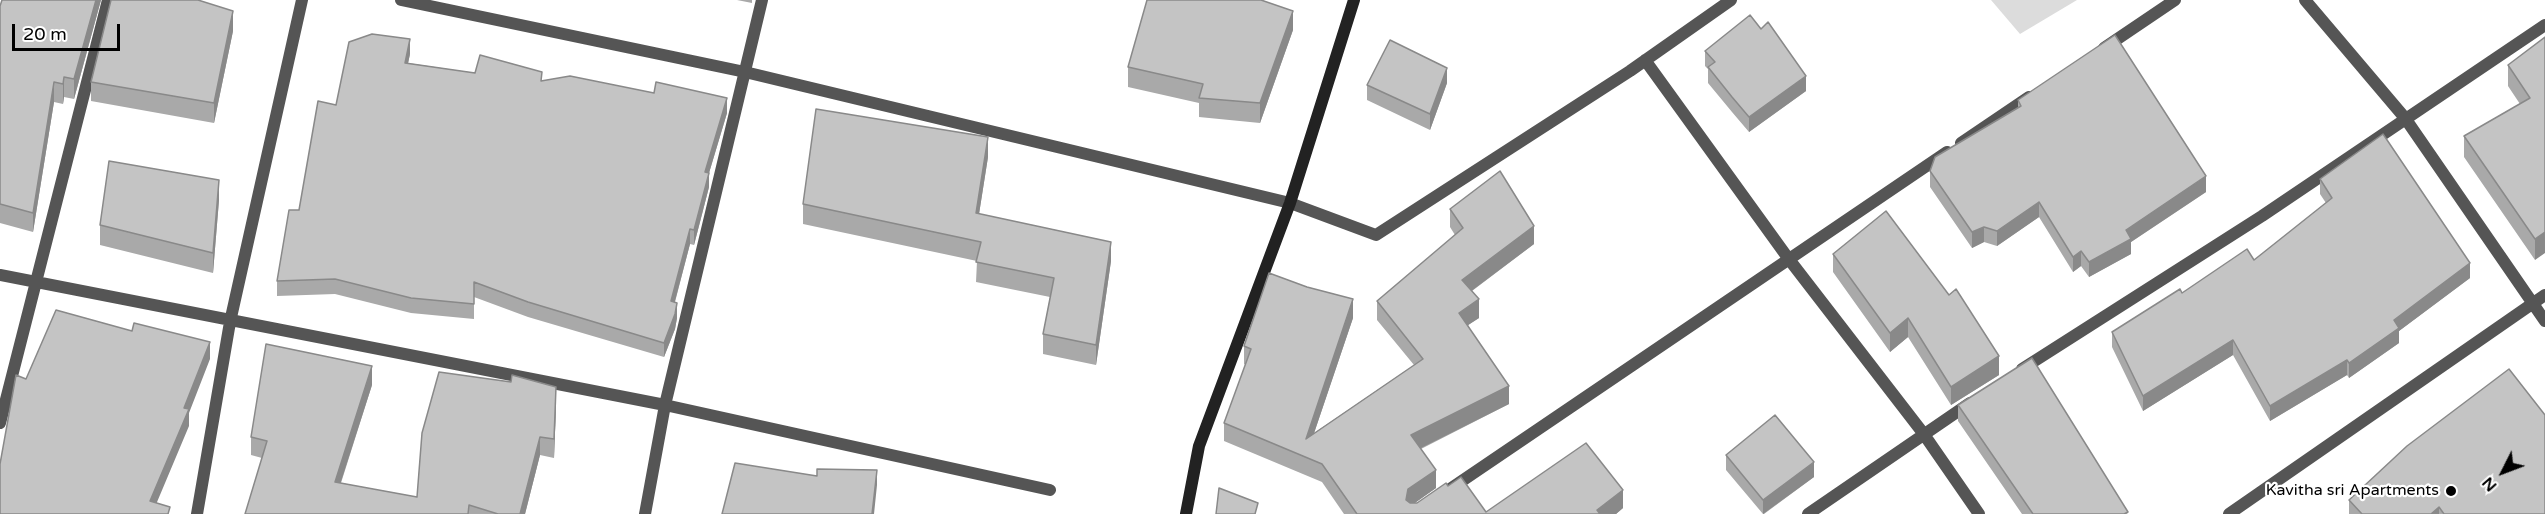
<!DOCTYPE html>
<html>
<head>
<meta charset="utf-8">
<style>
	body { margin:0 }
	#map { position:relative; width:2545px; height:514px; overflow:hidden; background:#fff; font-family:"Varela Round",sans-serif }
	canvas { display:block }
	.north { position:absolute; left:2473px; top:442px; width:60px; height:60px; -webkit-text-stroke:4px #fff; paint-order:stroke; rotate:228deg; font-size:16px; font-weight:700; line-height:24px; text-align:center; color:#000 }
	.north::after { content:''; display:block; margin:auto; width:21px; height:27px; background:#000; clip-path:polygon(50% 0,100% 100%,50% 72%,0 100%) }
	.scale { position:absolute; left:12px; top:24px; width:108px; height:27px; box-sizing:border-box; border:3px solid #000; border-top:0; padding-left:8px; font-size:18px; line-height:21px; white-space:nowrap; color:#000; -webkit-text-stroke:4px #fff; paint-order:stroke }
</style>
</head>
<body>
<div id="map">
<canvas width="2545" height="514"></canvas>
<div class="north">N</div>
<div class="scale">20 m</div>
</div>
<script>
const context = document.querySelector('canvas').getContext('2d');
context.lineJoin = 'round';
function paint(path, color) { context.fillStyle = color; context.fill(path, 'evenodd'); }
function strokePath(path, color, width, dash) { context.strokeStyle = color; context.lineWidth = width; context.lineCap = dash ? 'butt' : 'round'; context.setLineDash(dash || []); context.stroke(path); }
function label(font, color, halo, rows, align = 'center') {
  context.font = font + ' "Varela Round",sans-serif'; context.lineWidth = 4.5; context.setLineDash([]); context.textBaseline = 'middle'; context.strokeStyle = halo; context.fillStyle = color; for (const [text, x, y, turn = 0] of rows) {
    context.save(); context.translate(x, y); context.rotate((+turn || 0) * Math.PI / 180); context.textAlign = isNaN(turn) ? turn : align; if (halo) context.strokeText(text, 0, 0); context.fillText(text, 0, 0); context.restore();
  }
}
const green = new Path2D(`
	M1991,0H2077L2020,34Z`);
const street = new Path2D(`
	M401,0L745,72L1290,203L1376,235L1630,71L1731,0
	M2305,0L2405,118L2545,321
	M2104,48L2175,0
	M1645,60L1788,258L1923,433L1979,514
	M1961,143L2029,97
	M0,275L665,405L1050,490
	M2022,369L2262,216L2545,25
	M0,423L108,0
	M1450,489L1947,152
	M197,514L230,322L302,0
	M645,514L665,405L762,0
	M1808,514L1970,403
	M2229,514L2545,295`);
const secondary = new Path2D(`
	M1186,514L1199,446L1290,203L1354,0`);
const wall = new Path2D(`
	M101,0L74,99L64,97L63,104L54,102L33,232L0,223V6Z
	M737,0H752V3Z
	M1761,29L1806,91L1749,132L1732,112L1708,83V69L1705,66V51Z
	M1293,30L1260,123L1199,117V103L1128,87V67Z
	M233,31L214,123L91,101V82Z
	M2545,37L2535,260L2464,157V136L2520,104L2508,86V65Z
	M410,54L408,63L475,73L542,81L727,113L709,173V187L699,226L694,245L690,244L675,302L677,318L675,329L664,357L528,317L474,297V319L411,313L335,294L277,296V281L299,210L336,105Z
	M1447,83L1430,130L1367,100V85Z
	M2018,100L2206,192L2131,242V254L2089,277L2081,266L2073,272L2039,217L1997,246L1984,242L1972,248L1930,187V171L2018,108Z
	M988,157L979,214L1111,261L1096,365L1043,354V334L1050,297L976,282L977,261L803,224V204Z
	M2320,179L2470,278L2399,331V343L2349,378L2347,375L2270,421L2233,355L2143,411L2112,347V332L2182,293L2254,260L2326,203L2320,194Z
	M219,200L213,273L100,245V225Z
	M1450,209L1534,244L1472,291L1479,318L1468,325L1509,404L1421,449L1436,488L1414,503H1417L1448,486L1486,512L1623,508L1616,514H1344L1322,482L1224,441V423L1246,365L1244,364V346L1353,318L1314,433L1414,365L1377,320V301L1455,235L1450,227Z
	M1833,254L1999,375L1951,405L1908,337L1890,352L1833,272Z
	M372,385L341,483L417,497L556,406L554,458L540,455L525,514H245L262,458L251,455V437Z
	M1958,405L2128,514H2022L1958,421Z
	M1726,455L1814,477L1764,514H1763L1726,470Z
	M2349,500L2545,514H2349Z`);
const shadedWall = new Path2D(`
	M96,0H101L74,99V79Z
	M233,11V31L214,123V103Z
	M1293,11V30L1260,123V103Z
	M410,39V54L405,78V63Z
	M1447,68V83L1430,130V114Z
	M1806,76V91L1749,132V117Z
	M64,77V97L63,104V84Z
	M54,82V102L33,232V213Z
	M727,98V113L709,173V187L694,245V230L705,172Z
	M988,137V157L976,233V213Z
	M2206,176V192L2131,242V254L2089,277V262L2126,230Z
	M219,180V200L213,273V253Z
	M2039,202V217L1997,246V231Z
	M1534,226V244L1462,298V280Z
	M1984,227V242L1972,248V232Z
	M690,229V244L671,316V301Z
	M2545,232V253L2535,260V239Z
	M1111,242V261L1096,365V345Z
	M2081,251V266L2073,272V257Z
	M2470,263V278L2399,331V343L2349,378V363L2394,320Z
	M1353,299V318L1306,457V439Z
	M1479,299V318L1459,331V313Z
	M677,303V318L675,329L664,357V343Z
	M1908,318V337L1890,352V333Z
	M2233,340V355L2143,411V396Z
	M210,342V359L189,413V426L152,514L150,501L184,408Z
	M1999,356V375L1951,405V387Z
	M2347,360V375L2270,421V406Z
	M372,366V385L335,500V482Z
	M1509,386V404L1411,453V435Z
	M556,387V406L554,458V439Z
	M540,437V455L525,514H520Z
	M1814,462V477L1763,514V500Z
	M877,470V485L874,514H872Z
	M1436,470V488L1408,508L1406,500L1408,489Z
	M1623,490V508L1616,514H1597V510Z
	M2439,507V514H2431Z`);
const building = new Path2D(`
	M2,0H96L74,79L64,77L63,84L54,82L33,213L0,204V6Z
	M111,0H198L233,11L214,103L91,82Z
	M1147,0H1261L1293,11L1260,103L1199,98L1203,84L1128,67Z
	M1750,15L1761,29L1768,22L1806,76L1749,117L1732,97L1708,67L1715,62L1705,51Z
	M372,34L410,39L405,63L475,73L480,55L542,72L541,81L570,76L654,93L656,82L727,98L705,172L709,173L694,230L690,229L671,301L677,303L675,314L664,343L528,302L474,282V304L411,298L335,279L277,281L289,210H299L318,101L336,105L349,42Z
	M2115,35L2206,176L2126,230L2131,239L2089,262L2081,251L2073,257L2039,202L1997,231L1984,227L1972,232L1930,171L1935,157L2021,106L2018,100Z
	M2545,37V232L2535,239L2464,136L2530,98L2508,65Z
	M1390,40L1447,68L1430,114L1367,85Z
	M816,109L988,137L976,213L1111,242L1096,345L1043,334L1054,278L976,262L981,242L803,204Z
	M2383,134L2470,263L2394,320L2399,328L2349,363L2347,360L2270,406L2233,340L2143,396L2112,332L2180,289L2182,293L2247,249L2254,260L2332,198L2320,179Z
	M109,161L219,180L213,253L100,225Z
	M1500,171L1534,226L1462,280L1479,299L1459,313L1509,386L1411,435L1436,470L1408,489L1406,500L1410,503H1417L1446,483L1448,486L1461,477L1486,512L1586,443L1623,490L1597,510L1600,514H1357L1322,464L1224,423L1251,349L1244,346L1269,273L1307,287L1353,299L1306,439L1423,359L1377,301L1463,228L1450,209Z
	M1886,211L1949,295L1956,289L1999,356L1951,387L1908,318L1890,333L1833,254Z
	M56,310L132,331L134,323L210,342L184,408L189,409L150,501L170,507L168,514H0V464L16,375L26,379Z
	M266,344L372,366L335,482L417,497L422,433L439,372L511,382L512,375L556,387L554,439L540,437L520,514H498L469,505L468,514H245L267,441L251,437Z
	M2032,358L2128,512L2124,514H2033L1958,405Z
	M2509,369L2545,415V514H2444L2439,507L2431,514H2362L2349,500L2407,446Z
	M1775,415L1814,462L1763,500L1726,455Z
	M735,463L817,476V469L877,470L872,514H722Z
	M1219,488L1258,503L1255,514H1216Z`);
const markers = [
	[2451,491,6,"#000"]
];
const poiNames = [
	["Kavitha sri Apartments",2439,491]
];
paint(green, '#dcdcdc');
strokePath(street, '#555', 12);
strokePath(secondary, '#222', 12);
paint(wall, '#a9a9a9');
paint(shadedWall, '#898989');
paint(building, '#c4c4c4');
strokePath(building, '#898989', 1.5);
for (const [x, y, r, color] of markers) { const dot = new Path2D(); dot.arc(x, y, r, 0, 2 * Math.PI); context.fillStyle = color; context.fill(dot); strokePath(dot, '#fff', 2); }
label('16px', '#000', '#fff', poiNames, 'right');
</script>
</body>
</html>
